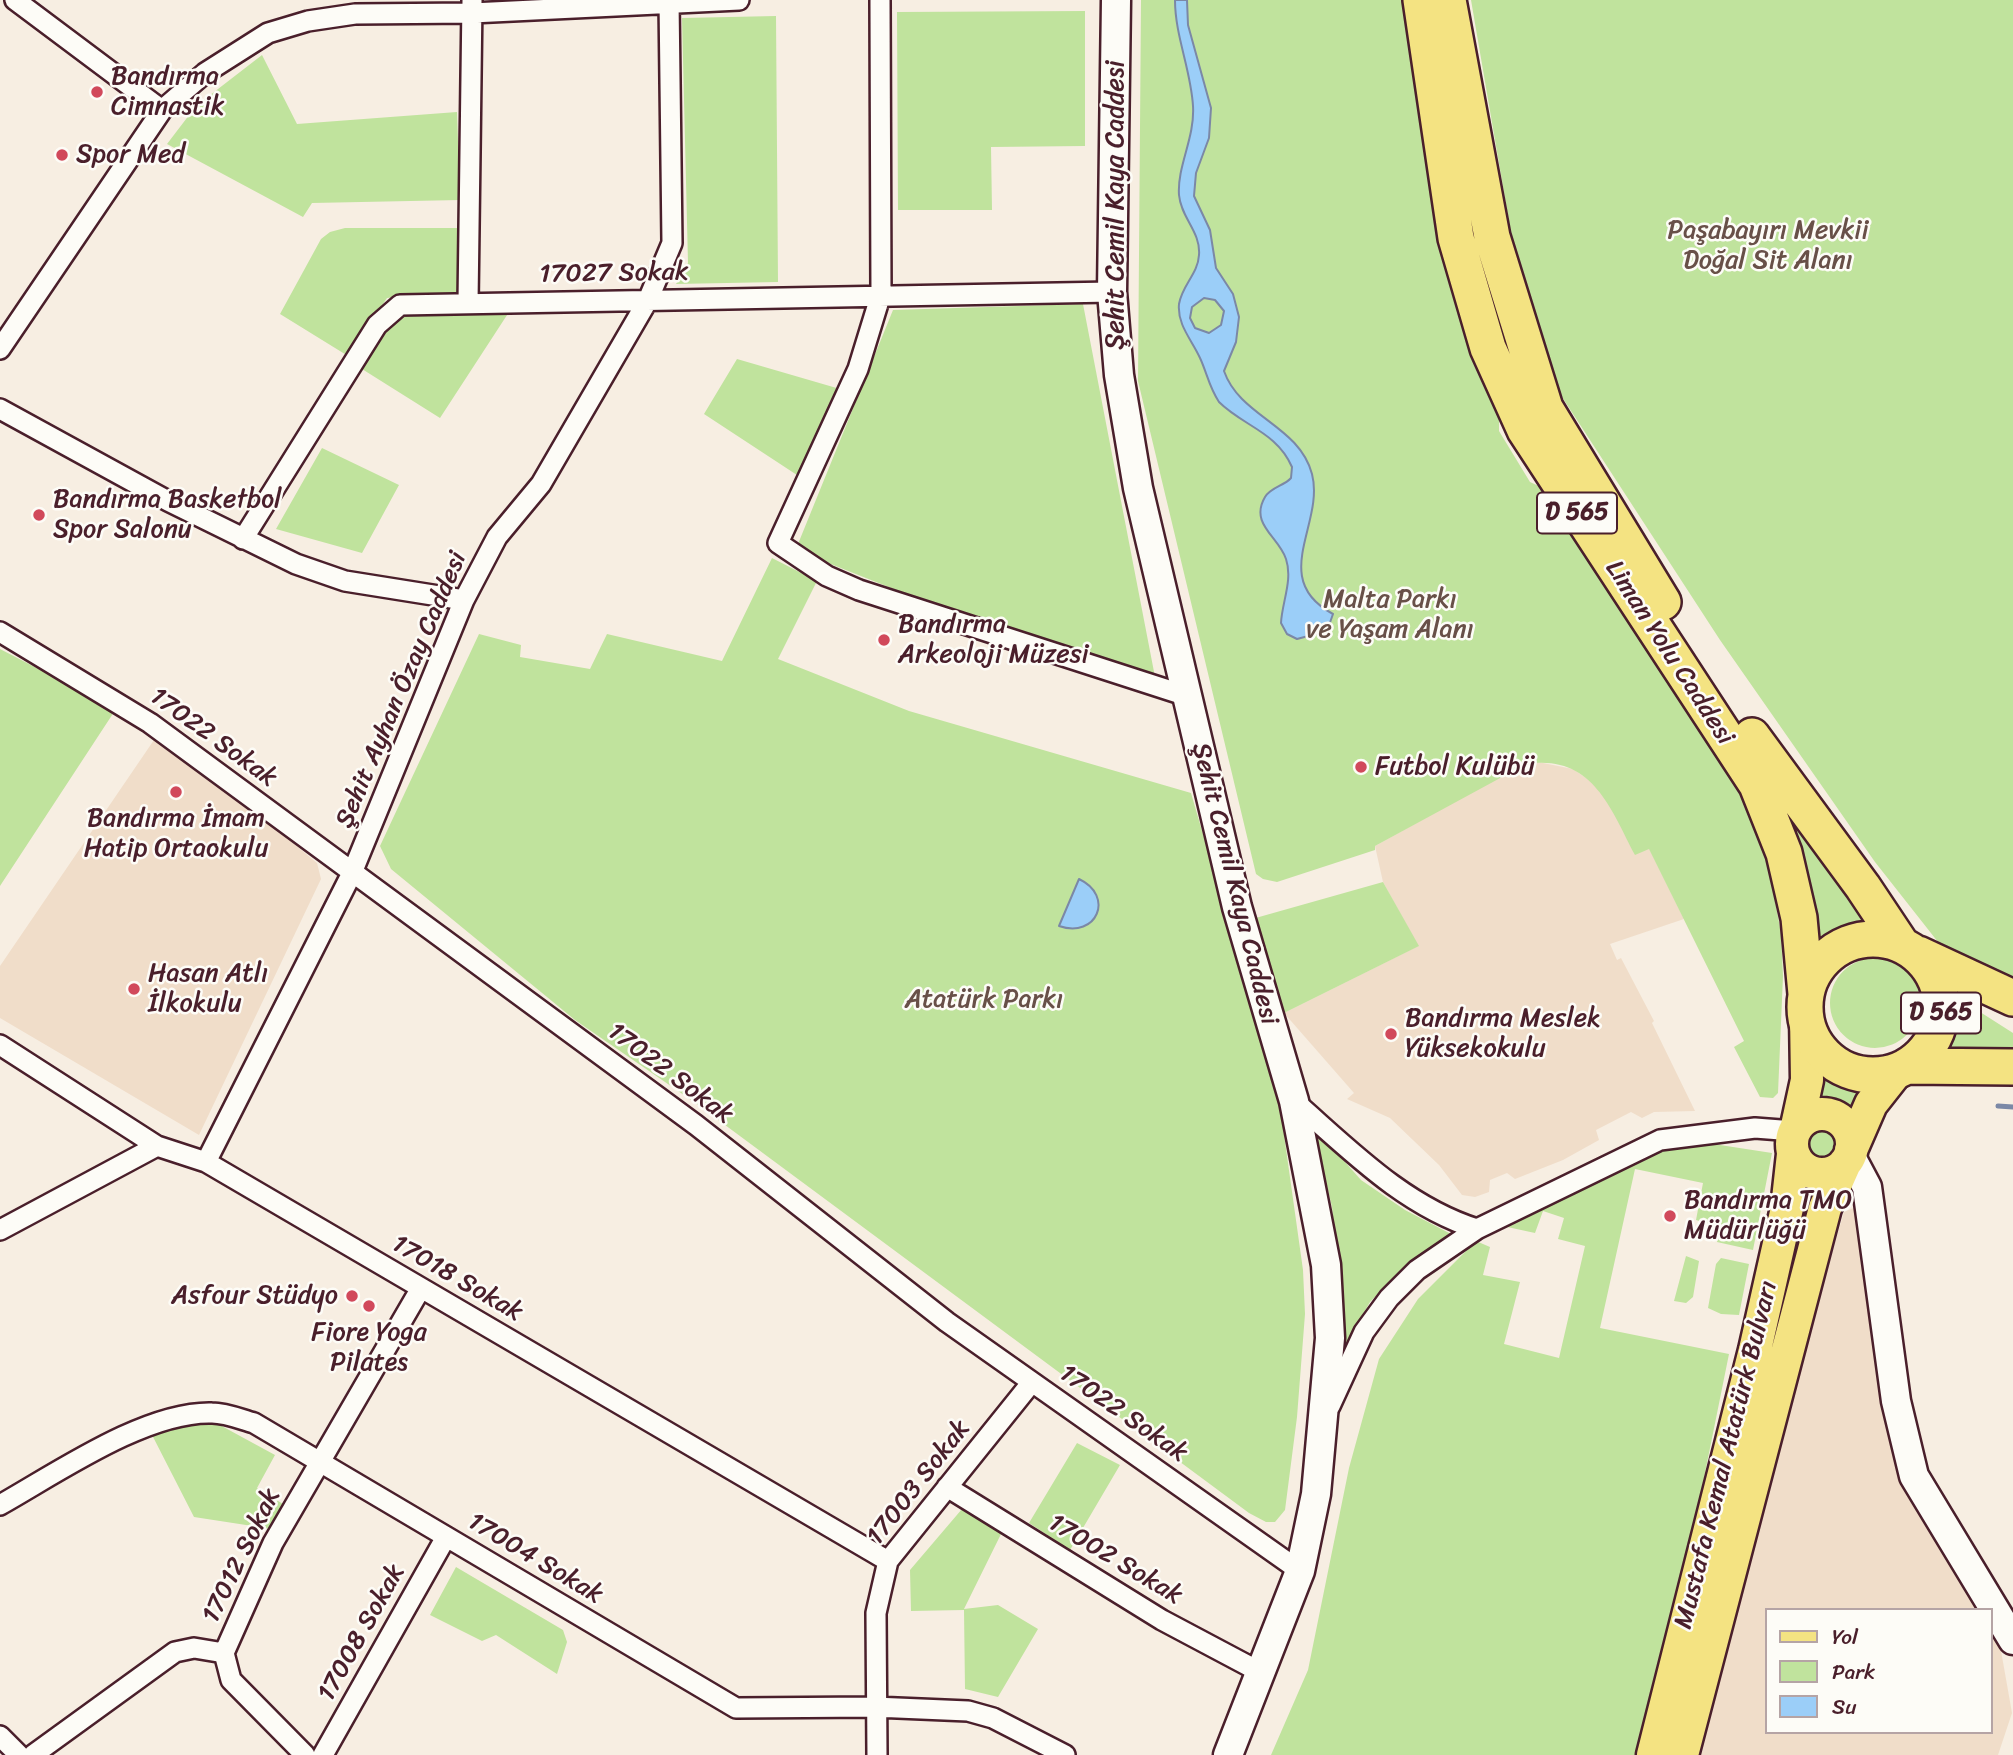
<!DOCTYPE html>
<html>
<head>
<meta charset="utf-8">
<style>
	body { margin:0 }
	#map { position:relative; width:2013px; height:1755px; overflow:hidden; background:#f7eee2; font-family:Sriracha,sans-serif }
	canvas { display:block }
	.legend { position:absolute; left:1765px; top:1608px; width:228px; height:126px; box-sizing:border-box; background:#fdfcf7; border:2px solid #b5a4a5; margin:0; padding:9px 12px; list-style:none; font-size:21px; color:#4a1f2b }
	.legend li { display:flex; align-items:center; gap:14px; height:35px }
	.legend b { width:35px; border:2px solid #b5a4a5 }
</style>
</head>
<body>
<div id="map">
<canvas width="2013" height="1755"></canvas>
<ul class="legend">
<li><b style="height:9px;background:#f4e382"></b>Yol</li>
<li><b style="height:19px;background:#c0e39d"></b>Park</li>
<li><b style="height:19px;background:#9bcef8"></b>Su</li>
</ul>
</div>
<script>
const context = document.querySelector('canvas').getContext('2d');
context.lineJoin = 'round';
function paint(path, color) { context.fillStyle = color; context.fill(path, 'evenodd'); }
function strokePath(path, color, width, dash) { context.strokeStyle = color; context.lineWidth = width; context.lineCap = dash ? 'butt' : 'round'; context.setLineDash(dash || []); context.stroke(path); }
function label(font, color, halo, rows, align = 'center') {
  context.font = font + ' Sriracha,sans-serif'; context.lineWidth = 5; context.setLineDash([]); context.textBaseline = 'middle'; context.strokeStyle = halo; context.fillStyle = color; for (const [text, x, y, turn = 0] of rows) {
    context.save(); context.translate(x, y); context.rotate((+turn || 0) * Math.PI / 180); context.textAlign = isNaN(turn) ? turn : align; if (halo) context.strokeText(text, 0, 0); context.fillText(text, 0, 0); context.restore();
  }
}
const built = new Path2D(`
	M156,737H166L317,863L321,879L199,1135L0,1018V966Z
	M1538,762L1573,769L1592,782L1649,848L1684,919L1610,944L1617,960L1621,958L1654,1021L1652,1023L1695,1111L1654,1112L1642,1118L1631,1112L1596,1130L1599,1140L1563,1160L1515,1179L1507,1173L1490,1180L1489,1192L1475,1197L1462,1195L1439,1165L1390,1118L1347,1099L1354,1093L1284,1013L1418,946L1383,882L1375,846L1515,768Z
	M1870,1201L1906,1481L1980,1610H1766V1732H1990V1628L2000,1645L2012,1713L1998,1755H1697L1787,1406L1844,1212Z`);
const green = new Path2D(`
	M1141,0H1403L1440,237L1499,410V431L1530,482L1543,488L1719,752L1748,803L1767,857L1781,933L1783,976L1778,1093L1773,1098L1760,1097L1734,1047L1744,1041L1649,849L1635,855C1610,807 1592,754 1526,764L1375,846V850L1277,882L1263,879L1256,874L1138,381Z
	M1471,0H2013V982L1938,942L1875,862L1720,640L1562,397L1519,280Z
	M1085,11V146L991,147L992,210H898L897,12Z
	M776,16L778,282L676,284L688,263L682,18Z
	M262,55L297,124L457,112L460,200L312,203L303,217L167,144L196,106Z
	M345,228H463L459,292L387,298L348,356L280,314L321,239L330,232Z
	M1083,304L1155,677L929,603L818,559L798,544L893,310Z
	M413,311L509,312L440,418L362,369C376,346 387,323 413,311Z
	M737,359L840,389L800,477L704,414Z
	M322,448L399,485L362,553L276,529Z
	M772,558L817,581L778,659L909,711L1191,793L1278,1092L1303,1270L1305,1314L1297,1417L1285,1510L1275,1522H1266L1249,1513L694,1102L575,1020L391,869L380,846L479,634L521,645L520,657L590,669L607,634L722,661Z
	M0,649L116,709L0,886Z
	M1768,779L1876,923L1842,929L1818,942Z
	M1383,882L1419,946L1284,1013L1252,919Z
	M1830 1003a45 45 0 1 1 90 0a45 45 0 1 1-90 0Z
	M1955,996L2013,1033V1049H1983L1938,1058C1951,1038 1958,1020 1955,996Z
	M1817,1066L1843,1083L1871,1091L1861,1110L1838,1102H1813Z
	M1313,1126L1361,1180L1405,1210L1451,1234L1405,1266L1370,1302L1335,1362L1339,1276L1332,1207Z
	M1807 1143a17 17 0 1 1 34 0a17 17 0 1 1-34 0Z
	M1681,1139L1772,1153L1753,1250L1717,1242L1720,1227L1696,1220L1703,1183L1635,1169L1600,1328L1729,1354L1691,1542L1641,1755H1271L1308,1670L1349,1468L1379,1359L1418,1299L1476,1241L1490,1247L1483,1275L1520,1282L1504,1344L1559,1358L1585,1246L1558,1239L1564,1218L1543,1211L1535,1233L1498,1225Z
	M1686,1256L1699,1261L1693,1297L1686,1303L1674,1301Z
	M1721,1258L1749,1264L1739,1315L1721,1314L1708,1308L1716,1264Z
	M199,1419L218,1424L275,1455L257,1488L283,1504L272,1529L194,1517L150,1431Z
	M1077,1443L1120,1465L1070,1550L1029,1523Z
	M962,1509H973L1003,1530L964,1609L998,1605L1038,1629L998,1697L965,1689L964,1610L911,1611L910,1570Z
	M456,1567L563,1630L567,1642L557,1674L496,1635L482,1641L430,1615Z`);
const water = new Path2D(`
	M1175,0H1187L1188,25L1211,108L1209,138L1196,173L1194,196L1210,230L1216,268L1233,294L1239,317L1236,342L1224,371C1240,417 1299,425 1312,474C1325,524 1268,579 1333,614L1327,631L1297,639L1287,634L1281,623C1282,602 1293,580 1286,559C1279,537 1249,524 1265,497C1271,487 1284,486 1291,478L1292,467C1277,432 1243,426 1219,402C1209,387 1207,373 1200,358C1192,340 1177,325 1179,304C1182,285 1198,274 1199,255C1201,232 1181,218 1179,195C1177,166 1195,138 1193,106C1191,70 1175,36 1175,0ZM1204,298L1215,300L1224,311L1221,325L1209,333L1195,328L1190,318L1192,307Z
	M1079,879C1115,896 1097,939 1059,926Z`);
const stream = new Path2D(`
	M1998,1106L2013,1107`);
const street = new Path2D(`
	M15,0L162,110
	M880,0L881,294L858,369L778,543L827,576L859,590L1187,696
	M468,303L472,1
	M0,349L162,110L205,73L268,33L308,21L355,14L472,13L739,0
	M0,409L168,501L296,564L345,581L464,600
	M243,539L377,325L400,305L1112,292
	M0,632L150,723L696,1125L947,1322L1300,1571
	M0,1045L157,1146L206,1162L888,1561
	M1294,1101C1350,1150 1404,1206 1477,1229
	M206,1162L352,873L464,600L497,537L541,484L648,300L672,243L669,0
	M0,1230L157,1146
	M1330,1406L1364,1332L1389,1298L1417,1270L1477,1229L1660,1140L1755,1128L1794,1131
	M947,1487L1162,1620L1260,1672
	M0,1505C57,1473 146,1411 212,1413C226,1413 240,1419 254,1423L736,1708L874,1707L968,1711L993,1718L1065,1755
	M0,1736L19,1755
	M33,1755L175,1652L194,1648L224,1653
	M305,1755L231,1680L224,1653L273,1543L421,1288
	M323,1755L446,1537
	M877,1755L876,1613L888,1561L1032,1382`);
const secondary = new Path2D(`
	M1116,0L1112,292L1119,375L1138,488L1237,907L1294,1101L1326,1265L1330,1338L1316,1494L1300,1571L1228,1755
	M1850,1155L1867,1187L1896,1401L1914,1476L2013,1640`);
const primary = new Path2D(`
	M1792 1144a30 30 0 1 1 60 0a30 30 0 1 1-60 0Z
	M1797,1126L1807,1080L1806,1014
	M1851,1150L1871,1104L1897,1071
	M1653,1755L1755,1350L1787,1208L1793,1154
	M1682,1755L1825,1208L1845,1163`);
const highway = new Path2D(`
	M1421,0L1456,238L1488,348L1525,430L1757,785L1784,853L1799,918L1806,994
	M1448,0L1492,237L1545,408L1663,602
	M1752,736L1863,887L1901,944
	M1805 1007a68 68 0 1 1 136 0a68 68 0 1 1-136 0Z
	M1918,954L2013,998
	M1907,1066L2013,1067`);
const markers = [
	[97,92,7,"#d1495b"],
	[62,155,7,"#d1495b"],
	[39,515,7,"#d1495b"],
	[884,640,7,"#d1495b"],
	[1361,767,7,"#d1495b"],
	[176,792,7,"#d1495b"],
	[134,989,7,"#d1495b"],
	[1391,1034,7,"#d1495b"],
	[1670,1216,7,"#d1495b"],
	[352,1296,7,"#d1495b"],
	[369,1306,7,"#d1495b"]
];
const shields = [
	[1577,513,80],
	[1941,1013,80]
];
const shieldNames = [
	["D 565",1577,513],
	["D 565",1941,1013]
];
const poiNames = [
	["Bandırma",111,77],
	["Cimnastik",111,107],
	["Spor Med",76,155],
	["Bandırma Basketbol",53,500],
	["Spor Salonu",53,530],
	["Bandırma",898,625],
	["Arkeoloji Müzesi",898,655],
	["Futbol Kulübü",1375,767],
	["Bandırma İmam",176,819,"center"],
	["Hatip Ortaokulu",176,849,"center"],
	["Hasan Atlı",148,974],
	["İlkokulu",148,1004],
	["Bandırma Meslek",1405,1019],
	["Yüksekokulu",1405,1049],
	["Bandırma TMO",1684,1201],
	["Müdürlüğü",1684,1231],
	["Asfour Stüdyo",338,1296,"right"],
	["Fiore Yoga",369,1333,"center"],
	["Pilates",369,1363,"center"]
];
const streetNames = [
	["Şehit Cemil Kaya Caddesi",1116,205,-90],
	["17027 Sokak",614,274,-1],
	["Liman Yolu Caddesi",1669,653,57],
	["Şehit Ayhan Özay Caddesi",402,690,-67],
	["17022 Sokak",213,738,36],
	["Şehit Cemil Kaya Caddesi",1234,884,76],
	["17022 Sokak",670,1074,37],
	["17018 Sokak",457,1279,30],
	["17022 Sokak",1123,1414,35],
	["Mustafa Kemal Atatürk Bulvarı",1727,1455,-76],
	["17003 Sokak",919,1483,-52],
	["17012 Sokak",242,1556,-64],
	["17004 Sokak",535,1559,31],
	["17002 Sokak",1115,1560,31],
	["17008 Sokak",362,1633,-61]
];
const parkNames = [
	["Paşabayırı Mevkii",1768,231],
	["Doğal Sit Alanı",1768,261],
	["Malta Parkı",1390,600],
	["ve Yaşam Alanı",1390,630],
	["Atatürk Parkı",984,1000]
];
paint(built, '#f0ddc9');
paint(green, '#c0e39d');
paint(water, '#9bcef8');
strokePath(water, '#7b88a6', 2);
strokePath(stream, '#7b88a6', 5);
strokePath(street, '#4a1f2b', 24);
strokePath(secondary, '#4a1f2b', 33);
strokePath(primary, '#4a1f2b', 37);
strokePath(highway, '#4a1f2b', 40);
strokePath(street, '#fdfcf7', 19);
strokePath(secondary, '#fdfcf7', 28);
strokePath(primary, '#f4e382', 32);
strokePath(highway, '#f4e382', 35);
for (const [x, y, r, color] of markers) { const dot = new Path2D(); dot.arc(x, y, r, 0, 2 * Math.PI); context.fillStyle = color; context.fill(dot); strokePath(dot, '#fdfcf7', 2.5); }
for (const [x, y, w] of shields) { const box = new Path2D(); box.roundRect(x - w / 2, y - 20.5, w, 41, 5); context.fillStyle = '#fdfcf7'; context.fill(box); strokePath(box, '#4a1f2b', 2); }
label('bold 24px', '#4a1f2b', null, shieldNames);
label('26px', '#4a1f2b', '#fdfcf7', poiNames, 'left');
label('26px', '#4a1f2b', '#fdfcf7', streetNames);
label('26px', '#685048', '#fdfcf7', parkNames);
</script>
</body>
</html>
